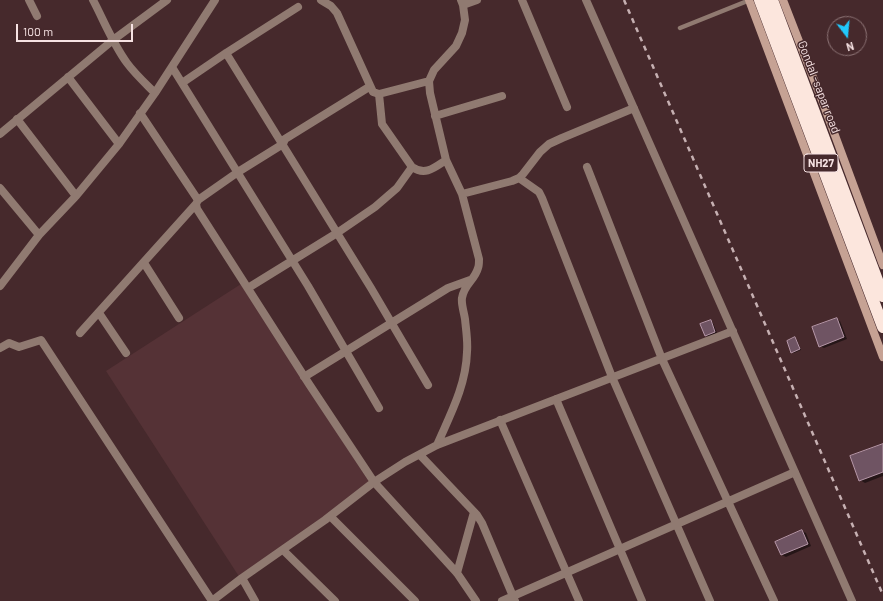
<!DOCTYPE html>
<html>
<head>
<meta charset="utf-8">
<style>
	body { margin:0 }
	#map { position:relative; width:883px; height:601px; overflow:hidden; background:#46292c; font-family:Barlow,sans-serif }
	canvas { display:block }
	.north { position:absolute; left:827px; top:16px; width:40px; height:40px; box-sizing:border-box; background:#46292c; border:1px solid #8c7375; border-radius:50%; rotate:164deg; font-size:11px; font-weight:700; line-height:16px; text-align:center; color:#f6e2e3 }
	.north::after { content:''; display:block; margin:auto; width:14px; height:18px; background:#21c9fd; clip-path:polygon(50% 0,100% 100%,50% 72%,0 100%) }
	.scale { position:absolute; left:16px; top:24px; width:117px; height:18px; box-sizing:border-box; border:2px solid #f6e2e3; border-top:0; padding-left:5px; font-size:12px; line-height:14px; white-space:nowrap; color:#f6e2e3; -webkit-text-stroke:3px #46292c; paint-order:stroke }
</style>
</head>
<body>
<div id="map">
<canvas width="883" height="601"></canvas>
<div class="north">N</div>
<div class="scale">100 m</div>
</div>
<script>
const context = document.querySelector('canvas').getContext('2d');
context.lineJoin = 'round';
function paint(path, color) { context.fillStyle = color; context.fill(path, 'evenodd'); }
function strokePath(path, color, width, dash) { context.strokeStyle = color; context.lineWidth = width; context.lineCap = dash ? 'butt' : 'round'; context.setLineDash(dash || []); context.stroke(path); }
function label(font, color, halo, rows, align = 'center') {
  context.font = font + ' Barlow,sans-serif'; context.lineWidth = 3; context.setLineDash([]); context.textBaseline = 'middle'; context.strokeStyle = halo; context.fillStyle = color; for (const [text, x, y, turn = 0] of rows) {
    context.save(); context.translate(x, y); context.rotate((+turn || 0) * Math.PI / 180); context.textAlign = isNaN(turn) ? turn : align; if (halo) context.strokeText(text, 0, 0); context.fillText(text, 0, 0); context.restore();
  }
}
const built = new Path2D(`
	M241,284L373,488L240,578L106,371Z`);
const shadow = new Path2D(`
	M836,319L840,321L847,339L824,348L820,346Z
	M711,321L713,323L717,333L708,337L706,335Z
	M795,339L797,340L801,350L794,353L792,352Z
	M883,445V476L865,483L860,480Z
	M802,531L806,533L811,546L786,557L782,555L777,542Z`);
const building = new Path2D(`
	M837,318L844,337L819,347L812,327Z
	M711,320L715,332L705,336L700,324Z
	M795,337L800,349L791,353L787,341Z
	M883,444V472L859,481L850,456Z
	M802,530L808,544L781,555L775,542Z`);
const lane = new Path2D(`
	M680,28L750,0`);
const street = new Path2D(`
	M29,0L37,16
	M93,0C104,21 113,44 127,63C135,74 145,83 155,93
	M321,0L331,6L337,13L373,92L379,94L429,81
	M522,0L567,107
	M586,0L852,601
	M463,5L477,0
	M226,53L371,288L428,385
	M172,67L308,286L379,408
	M68,77L119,144
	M182,83L226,53L298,7
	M369,87L285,139L283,144L238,172L198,200L196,204L197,209L309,384L374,482L457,573L476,601
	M379,94L382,124L412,167C425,176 434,168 446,160
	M140,113L198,200
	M435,116L502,96
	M17,119L76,196
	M0,134L113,40L167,0
	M587,167L662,359L774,601
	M519,178L539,192L542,198L612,377L710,601
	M0,188L39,235
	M462,194L512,181L519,178L523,174L540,152L549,144L562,138L634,108
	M144,263L179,318
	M0,286L39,235L76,196L119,144L155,93L215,0
	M248,288L337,233L375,207L397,188L412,167
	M99,313L126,353
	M80,333L196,204
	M0,348L9,343L19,347L41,340L212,601
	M304,377L448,288L470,280
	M556,399L642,601
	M500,420L579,601
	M437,445C450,415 466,386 467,352C468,341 466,330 465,319C464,312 461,304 462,298C464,284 475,280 478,268C479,266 479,262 479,259L462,194L446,160L430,93L429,81L434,70L456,46L462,33L465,20L463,5L461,0
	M420,455L477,515L482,523L515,601
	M330,516L415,601
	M283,550L335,601
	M457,573L474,512
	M242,578L255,601
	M212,601L242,578L325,520L374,482L405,462L437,445L733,331
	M502,601L795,472`);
const secondary = new Path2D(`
	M749,0L883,357
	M783,0L823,103L883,265`);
const highway = new Path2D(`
	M760,0L883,327
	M772,0L883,296`);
const rail = new Path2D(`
	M624,0L883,595`);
const shields = [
	[821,163,34]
];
const shieldNames = [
	["NH27",821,163]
];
const streetNames = [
	["Gondal -sapar road",819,87,69]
];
paint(built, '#553236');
paint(shadow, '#0007');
paint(building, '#6f5463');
strokePath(building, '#b798a9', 1);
strokePath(lane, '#907a71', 4.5);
strokePath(street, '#907a71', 8);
strokePath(secondary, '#c6a294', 8);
strokePath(highway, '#fce6dd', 12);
strokePath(rail, '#c6b0b2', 2.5, [5, 5]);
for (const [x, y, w] of shields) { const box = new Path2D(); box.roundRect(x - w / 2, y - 9, w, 18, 3); context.fillStyle = '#46292c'; context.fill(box); strokePath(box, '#f6e2e3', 1); }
label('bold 11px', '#f6e2e3', null, shieldNames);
label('12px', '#f6e2e3', '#46292c', streetNames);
</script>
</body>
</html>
